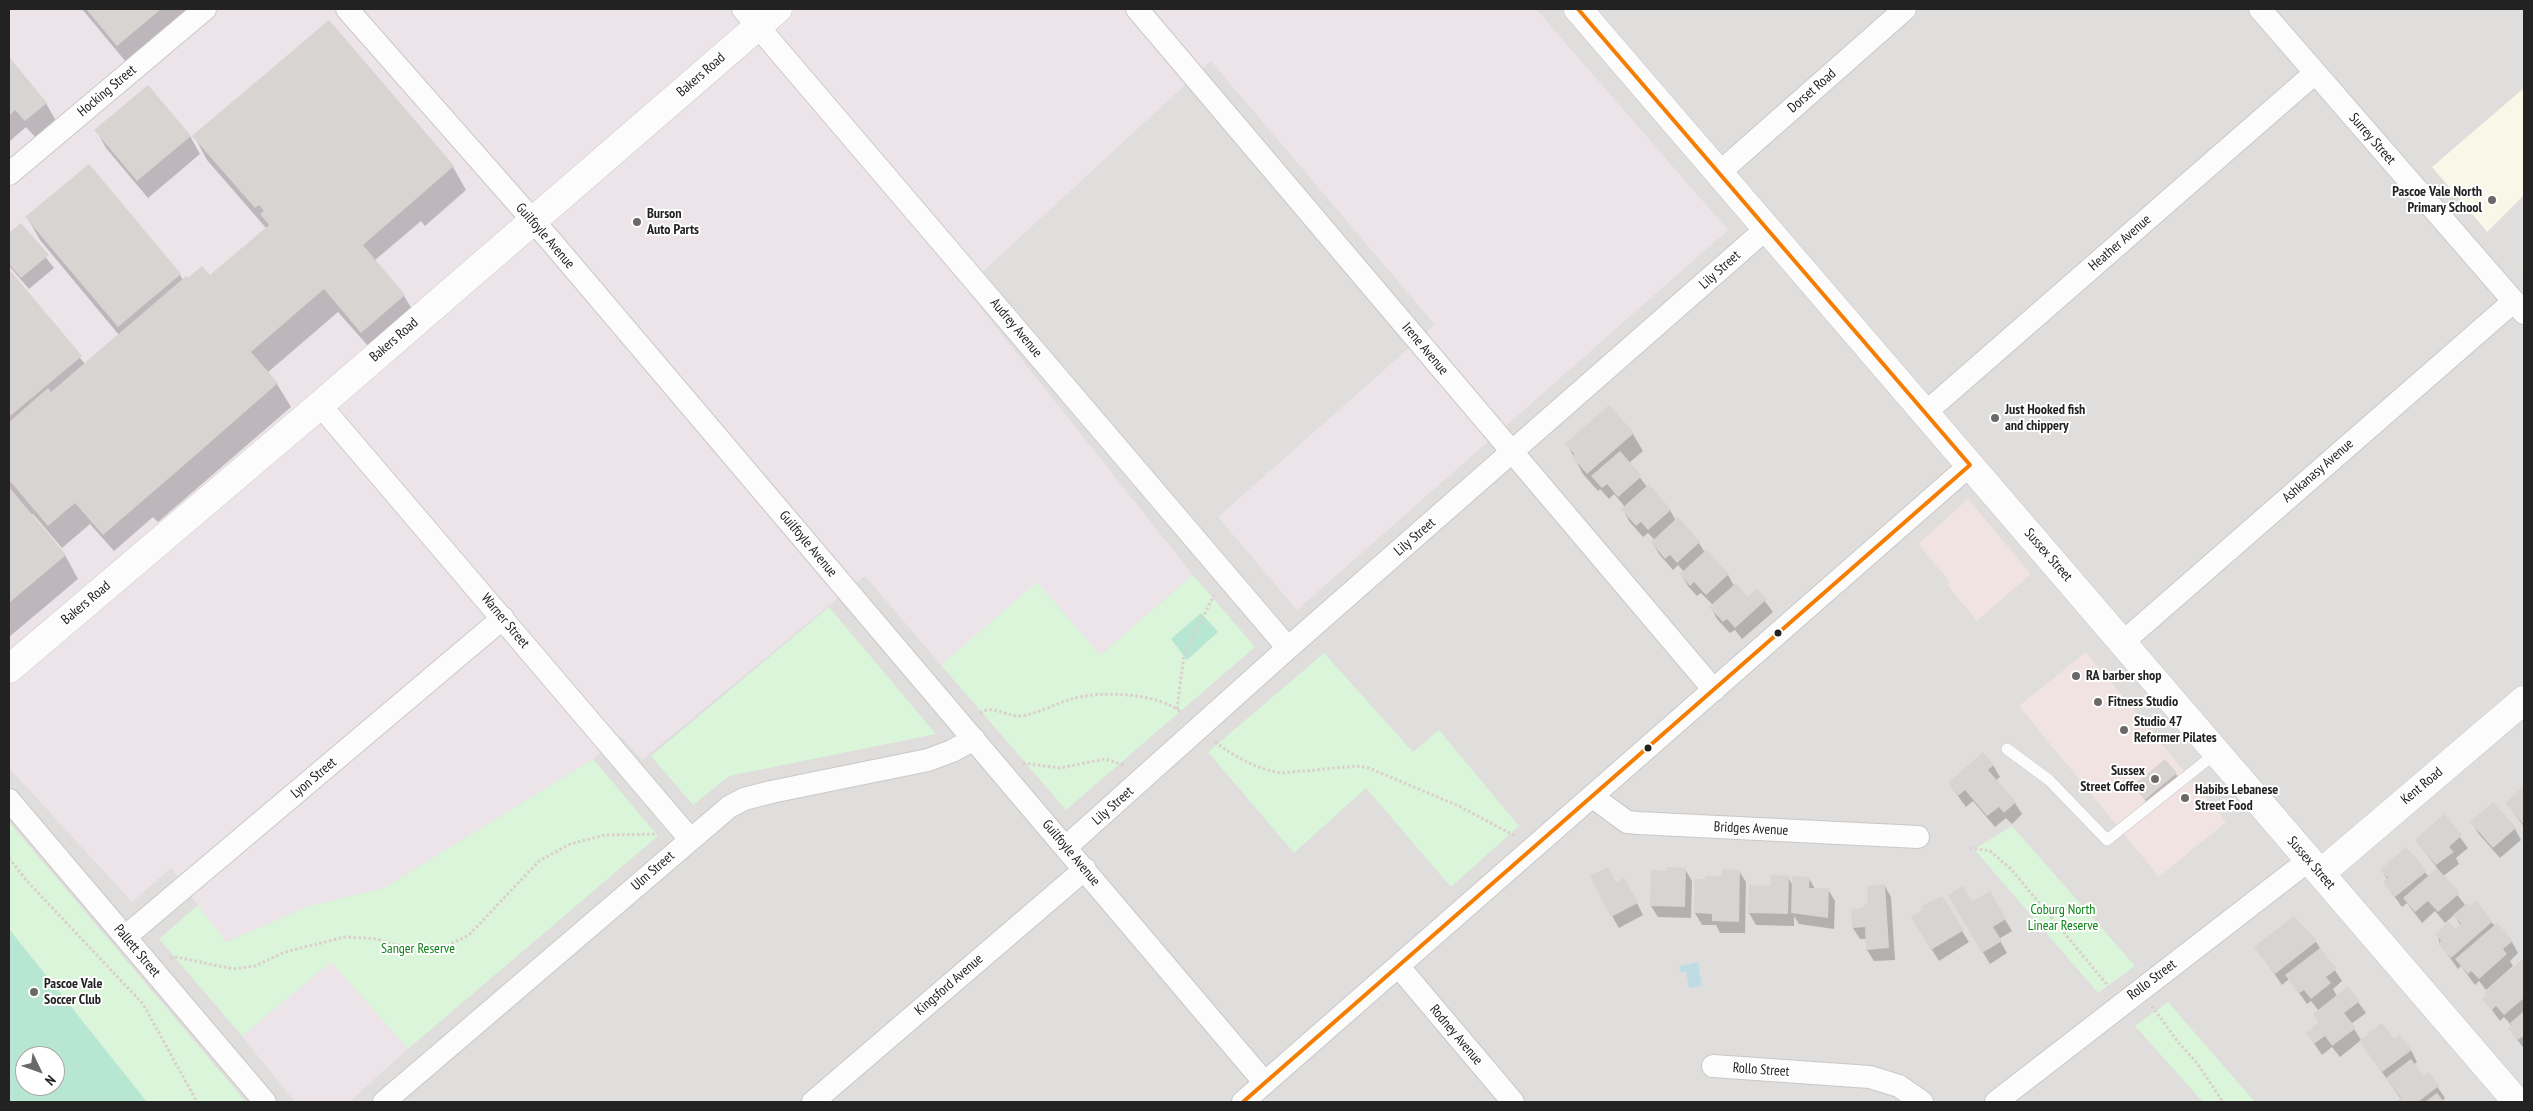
<!DOCTYPE html>
<html>
<head>
<meta charset="utf-8">
<style>
	body { margin:0 }
	#map { position:relative; width:2533px; height:1111px; overflow:hidden; background:#f0eeeb; font-family:"PT Sans Narrow",sans-serif }
	canvas { display:block }
	.frame { position:absolute; inset:0; border:10px solid #222; pointer-events:none }
	.north { position:absolute; left:15px; top:1046px; width:50px; height:50px; box-sizing:border-box; background:#fff; border:1px solid #a7a7a7; border-radius:50%; rotate:132deg; font-size:14px; font-weight:700; line-height:20px; text-align:center; color:#222 }
	.north::after { content:''; display:block; margin:auto; width:18px; height:22px; background:#6a6968; clip-path:polygon(50% 0,100% 100%,50% 72%,0 100%) }
</style>
</head>
<body>
<div id="map">
<canvas width="2533" height="1111"></canvas>
<div class="frame"></div>
<div class="north">N</div>
</div>
<script>
const context = document.querySelector('canvas').getContext('2d');
context.lineJoin = 'round';
function paint(path, color) { context.fillStyle = color; context.fill(path, 'evenodd'); }
function strokePath(path, color, width, dash) { context.strokeStyle = color; context.lineWidth = width; context.lineCap = dash ? 'butt' : 'round'; context.setLineDash(dash || []); context.stroke(path); }
function label(font, color, halo, rows, align = 'center') {
  context.font = font + ' "PT Sans Narrow",sans-serif'; context.lineWidth = 4; context.setLineDash([]); context.textBaseline = 'middle'; context.strokeStyle = halo; context.fillStyle = color; for (const [text, x, y, turn = 0] of rows) {
    context.save(); context.translate(x, y); context.rotate((+turn || 0) * Math.PI / 180); context.textAlign = isNaN(turn) ? turn : align; if (halo) context.strokeText(text, 0, 0); context.fillText(text, 0, 0); context.restore();
  }
}
const residential = new Path2D(`
	M9,9H2524V1102H9ZM25,1056H55V1086H25Z`);
const commercial = new Path2D(`
	M1968,499L2031,574L1977,621L1947,585L1950,582L1918,544Z
	M2086,652L2226,822L2159,877L2019,706Z`);
const industrial = new Path2D(`
	M9,9H1536L1728,230L1297,610L1218,517L1435,325L1211,61L965,288L1193,575L1100,655L1037,583L941,665L865,576L642,760L621,736L593,759L384,888L309,906L225,942L171,868L132,902L9,768Z
	M331,961L408,1049L349,1102H295L242,1036Z`);
const education = new Path2D(`
	M2524,88V275L2432,167Z`);
const park = new Path2D(`
	M1193,575L1255,647L1066,810L941,665L1037,582L1100,655Z
	M829,607L936,734L729,776L693,805L651,756Z
	M1324,653L1413,752L1439,730L1519,826L1451,887L1366,788L1294,853L1208,752Z
	M593,759L658,836L408,1049L331,962L242,1036L159,939L198,905L226,942L309,906L384,888Z
	M9,822L246,1102H9ZM25,1056H55V1086H25Z
	M2012,826L2135,966L2098,993L1974,849Z
	M2168,1002L2255,1102H2203L2135,1026Z`);
const pitch = new Path2D(`
	M1201,613L1218,632L1187,660L1171,639Z
	M9,929L147,1102H9ZM25,1056H55V1086H25Z`);
const parking = new Path2D(`
	M2524,195V275L2487,232Z`);
const water = new Path2D(`
	M1698,962L1702,986L1689,988L1686,971L1680,972L1679,966Z`);
const shadow = new Path2D(`
	M82,9H202L131,68Z
	M329,22L453,167L466,190L425,226L421,221L374,261L404,296L418,319L376,355L338,312L267,373L277,384L291,407L158,522L153,517L114,551L90,524L62,548L33,514L31,515L65,555L78,579L9,637V271L85,364L119,335L40,240L27,217L180,275L183,280L210,277L266,228L207,160L194,136Z
	M9,59L46,103L56,121L36,138L26,127L10,141L9,139Z
	M96,130L190,136L200,154L148,198L106,148Z
	M21,225L54,268L29,289L9,266V235Z
	M1633,434L1643,451L1629,463L1647,487L1670,510L1676,521L1678,519L1699,543L1705,553L1728,575L1734,586L1748,599L1757,591L1773,612L1742,639L1735,630L1730,633L1717,619L1711,607L1713,605L1701,593L1697,596L1688,586L1681,574L1684,572L1678,565L1673,570L1659,554L1652,542L1655,540L1648,533L1643,537L1629,521L1623,509L1625,507L1614,494L1609,499L1600,489L1598,491L1583,474L1567,444Z
	M1993,765L2000,777L1995,781L2015,803L2022,814L2012,824L2006,818L1995,827L1973,801L1966,807L1949,784Z
	M2176,774L2183,785L2152,810L2135,786Z
	M2524,788V827L2507,803Z
	M2444,816L2468,848L2456,858L2459,864L2443,876L2465,905L2491,922L2512,942L2518,953L2510,961L2513,966L2486,990L2479,981L2475,985L2461,966L2458,969L2440,944L2437,934L2455,931L2461,926L2454,915L2445,923L2435,911L2422,923L2407,903L2402,907L2384,882L2387,879L2382,870L2406,849L2429,877L2438,869L2416,840Z
	M2472,822L2515,829L2521,840L2500,858L2478,833Z
	M1685,869L1692,881L1691,918L1658,917L1651,906Z
	M1739,871L1746,882L1745,933H1720L1716,925H1702L1695,913L1724,877Z
	M1788,877L1793,886L1809,878L1815,889H1828L1835,901L1834,929L1799,924L1794,916V926L1756,925L1749,913L1772,887Z
	M1616,884L1631,891L1643,915L1619,928L1612,916Z
	M1885,886L1891,897L1895,960L1874,961L1867,950V939H1860L1853,928L1863,910Z
	M1989,893L2012,931L1999,939L2007,953L1990,964L1949,896L1972,904Z
	M1925,910L1962,931L1969,942L1939,961L1919,929Z
	M2294,918L2316,942L2342,981L2333,989L2337,996L2348,988L2366,1013L2351,1024L2361,1040L2394,1041L2411,1050L2417,1062L2413,1065L2423,1077L2428,1073L2445,1098L2442,1102H2397L2401,1099L2360,1041L2340,1057L2332,1047L2322,1055L2307,1033L2320,1023L2314,1014L2319,1011L2311,1001L2307,1004L2289,979L2282,985L2256,947Z
	M2524,960V1049L2509,1028L2512,1026L2504,1017L2500,1021L2484,999L2487,995L2486,993Z`);
const building = new Path2D(`
	M86,9H161L117,46Z
	M329,20L454,166L363,245L405,295L361,333L324,289L251,352L278,383L190,460L103,535L75,503L48,526L9,480V422L48,388L51,392L186,276L188,278L202,266L210,275L269,225L260,214L264,211L259,205L255,208L192,136Z
	M9,57L47,103L25,121L15,110L9,116Z
	M148,85L191,136L137,181L94,130Z
	M89,164L181,274L118,327L25,217Z
	M21,223L49,255L21,278L9,264V233Z
	M9,269L82,356L9,417Z
	M1609,405L1634,433L1587,474L1572,457L1574,454L1565,444Z
	M1620,451L1642,476L1618,497L1607,484L1602,488L1591,476Z
	M1649,484L1671,510L1648,530L1641,522L1636,526L1621,509Z
	M9,487L66,555L9,603Z
	M1678,517L1700,542L1677,563L1670,555L1665,559L1651,542Z
	M1706,550L1729,574L1706,595L1694,582L1690,586L1680,574Z
	M1736,583L1748,597L1757,589L1767,599L1735,628L1727,619L1723,622L1709,607Z
	M1983,752L1994,765L1988,770L2016,802L2004,813L1999,807L1987,816L1965,790L1958,796L1948,783Z
	M2165,759L2177,773L2145,800L2133,786Z
	M2524,786V825L2505,803Z
	M2493,802L2516,828L2493,848L2470,822Z
	M2444,814L2462,835L2449,847L2454,852L2436,865L2415,840Z
	M2406,847L2427,871L2395,897L2383,882L2388,878L2380,870Z
	M1608,867L1616,883L1624,878L1638,903L1611,917L1590,876Z
	M1666,867L1686,868L1685,907L1650,906L1651,870L1667,871Z
	M2437,868L2460,893L2438,912L2428,901L2415,912L2403,898Z
	M1723,869L1740,870L1739,922L1712,921V914L1694,913L1695,879H1705V876H1722Z
	M1771,875L1789,876L1788,914L1748,913L1749,885L1770,886Z
	M1792,876L1810,877L1809,888H1829L1828,918L1791,913Z
	M1885,884L1889,948L1866,950L1865,927L1852,928L1851,909L1862,908L1868,902L1867,886Z
	M1963,886L1972,902L1990,891L2006,919L1993,927L2002,941L1982,953L1948,895Z
	M1942,896L1964,930L1931,950L1911,917L1923,909L1921,906Z
	M2476,900L2492,922L2451,958L2438,944L2441,941L2435,934L2449,922L2455,929L2461,924L2453,915L2467,903L2470,906Z
	M2294,916L2317,941L2275,974L2254,947Z
	M2497,923L2513,941L2503,949L2507,954L2479,979L2471,971L2468,974L2455,959Z
	M2320,948L2337,969L2326,977L2331,983L2311,999L2304,990L2299,993L2285,975Z
	M2524,958V998L2504,1015L2496,1006L2492,1010L2482,999L2486,995L2484,993Z
	M2348,986L2360,1001L2344,1013L2356,1028L2332,1046L2325,1036L2314,1044L2306,1033L2319,1022L2313,1014Z
	M2524,1011V1039L2522,1037L2518,1040L2508,1028L2512,1025L2510,1023Z
	M2382,1023L2394,1039L2400,1035L2412,1050L2382,1072L2359,1041Z
	M2411,1059L2423,1076L2428,1071L2439,1086L2418,1102H2395L2401,1098L2386,1078Z
	M2437,1093L2444,1102H2425Z`);
const path = new Path2D(`
	M1177,709L1184,655L1214,595
	M980,713C993,704 1006,717 1020,716C1037,714 1055,704 1071,699C1101,690 1159,693 1182,713
	M1215,742C1235,757 1256,769 1282,773L1357,766L1369,768L1459,806L1515,836
	M1023,763L1060,768L1105,759L1124,765
	M1970,848L1990,851L2011,869L2109,987
	M9,858L27,881L143,1004L197,1102
	M170,958L177,957L233,969L255,966L285,952L345,937L378,939L387,943L420,949L446,946L469,935L539,861L570,844L605,835L658,834
	M2152,1006L2178,1042L2197,1063L2223,1102`);
const service = new Path2D(`
	M2007,749L2049,780L2107,840L2216,753`);
const minor = new Path2D(`
	M347,9L550,240L1265,1083
	M743,9L1288,648
	M1137,9L1714,690
	M2260,9L2524,313
	M1719,173L1905,9
	M9,174L205,9
	M320,405L690,839
	M1925,413L2315,73
	M2123,642L2514,301
	M1593,797L1627,822L1638,823L1918,837
	M9,800L265,1102
	M1066,847L1288,648L1767,228
	M125,937L503,618
	M1399,967L1513,1102
	M1713,1066L1870,1077L1899,1086L1922,1102
	M384,1102L729,807L744,799L771,792L928,760L952,751L974,739
	M813,1102L1085,869
	M1243,1102L1970,465
	M1996,1102L2309,860`);
const tertiary = new Path2D(`
	M1578,9L2517,1102
	M9,669L320,405L778,9
	M2321,873L2524,700`);
const bus1 = new Path2D(`
	M1578,9L1970,465
	M1243,1102L1970,465`);
const markers = [
	[2492,200,5,"#6a6968"],
	[637,222,5,"#6a6968"],
	[1995,418,5,"#6a6968"],
	[1778,633,4.5,"#222"],
	[2076,676,5,"#6a6968"],
	[2098,702,5,"#6a6968"],
	[2124,730,5,"#6a6968"],
	[1648,748,4.5,"#222"],
	[2155,779,5,"#6a6968"],
	[2185,798,5,"#6a6968"],
	[34,992,5,"#6a6968"]
];
const streetNames = [
	["Bakers Road",701,75,-41],
	["Hocking Street",107,91,-40],
	["Dorset Road",1812,91,-41],
	["Surrey Street",2372,139,49],
	["Guilfoyle Avenue",545,236,49],
	["Heather Avenue",2120,243,-41],
	["Lily Street",1720,270,-42],
	["Audrey Avenue",1016,328,50],
	["Bakers Road",394,340,-41],
	["Irene Avenue",1425,349,50],
	["Ashkanasy Avenue",2318,471,-41],
	["Lily Street",1415,537,-41],
	["Guilfoyle Avenue",808,544,50],
	["Sussex Street",2048,555,49],
	["Bakers Road",86,603,-40],
	["Warner Street",505,621,50],
	["Lyon Street",314,778,-40],
	["Kent Road",2422,786,-40],
	["Lily Street",1113,806,-42],
	["Bridges Avenue",1751,829,3],
	["Guilfoyle Avenue",1071,853,50],
	["Sussex Street",2311,863,49],
	["Ulm Street",653,871,-41],
	["Pallett Street",137,951,50],
	["Rollo Street",2152,980,-37],
	["Kingsford Avenue",949,985,-41],
	["Rodney Avenue",1456,1035,50],
	["Rollo Street",1761,1070,4]
];
const poiNames = [
	["Pascoe Vale North",2482,192,"right"],
	["Primary School",2482,208,"right"],
	["Burson",647,214],
	["Auto Parts",647,230],
	["Just Hooked fish",2005,410],
	["and chippery",2005,426],
	["RA barber shop",2086,676],
	["Fitness Studio",2108,702],
	["Studio 47",2134,722],
	["Reformer Pilates",2134,738],
	["Sussex",2145,771,"right"],
	["Street Coffee",2145,787,"right"],
	["Habibs Lebanese",2195,790],
	["Street Food",2195,806],
	["Pascoe Vale",44,984],
	["Soccer Club",44,1000]
];
const parkNames = [
	["Coburg North",2063,910],
	["Linear Reserve",2063,926],
	["Sanger Reserve",418,949]
];
paint(residential, '#dfdedc');
paint(commercial, '#f1e3e1');
paint(industrial, '#ede4e9');
paint(education, '#f8f7e8');
paint(park, '#daf5da');
paint(pitch, '#b7e6d2');
paint(parking, '#e0dfde');
paint(water, '#bfdbe3');
paint(shadow, '#0003');
paint(building, '#d7d4d2');
strokePath(service, '#c9c8c7', 12);
strokePath(minor, '#c9c8c7', 24);
strokePath(tertiary, '#c9c8c7', 29);
strokePath(path, '#dccecd', 3, [2.5, 2.5]);
strokePath(service, '#fdfcfc', 11);
strokePath(minor, '#fdfcfc', 22);
strokePath(tertiary, '#fdfcfc', 28);
strokePath(bus1, '#f47d02', 4);
for (const [x, y, r, color] of markers) { const dot = new Path2D(); dot.arc(x, y, r, 0, 2 * Math.PI); context.fillStyle = color; context.fill(dot); strokePath(dot, '#fff', 2); }
label('14px', '#222', '#fff', streetNames);
label('bold 14px', '#222', '#fff', poiNames, 'left');
label('14px', '#0c8416', '#fff', parkNames);
</script>
</body>
</html>
